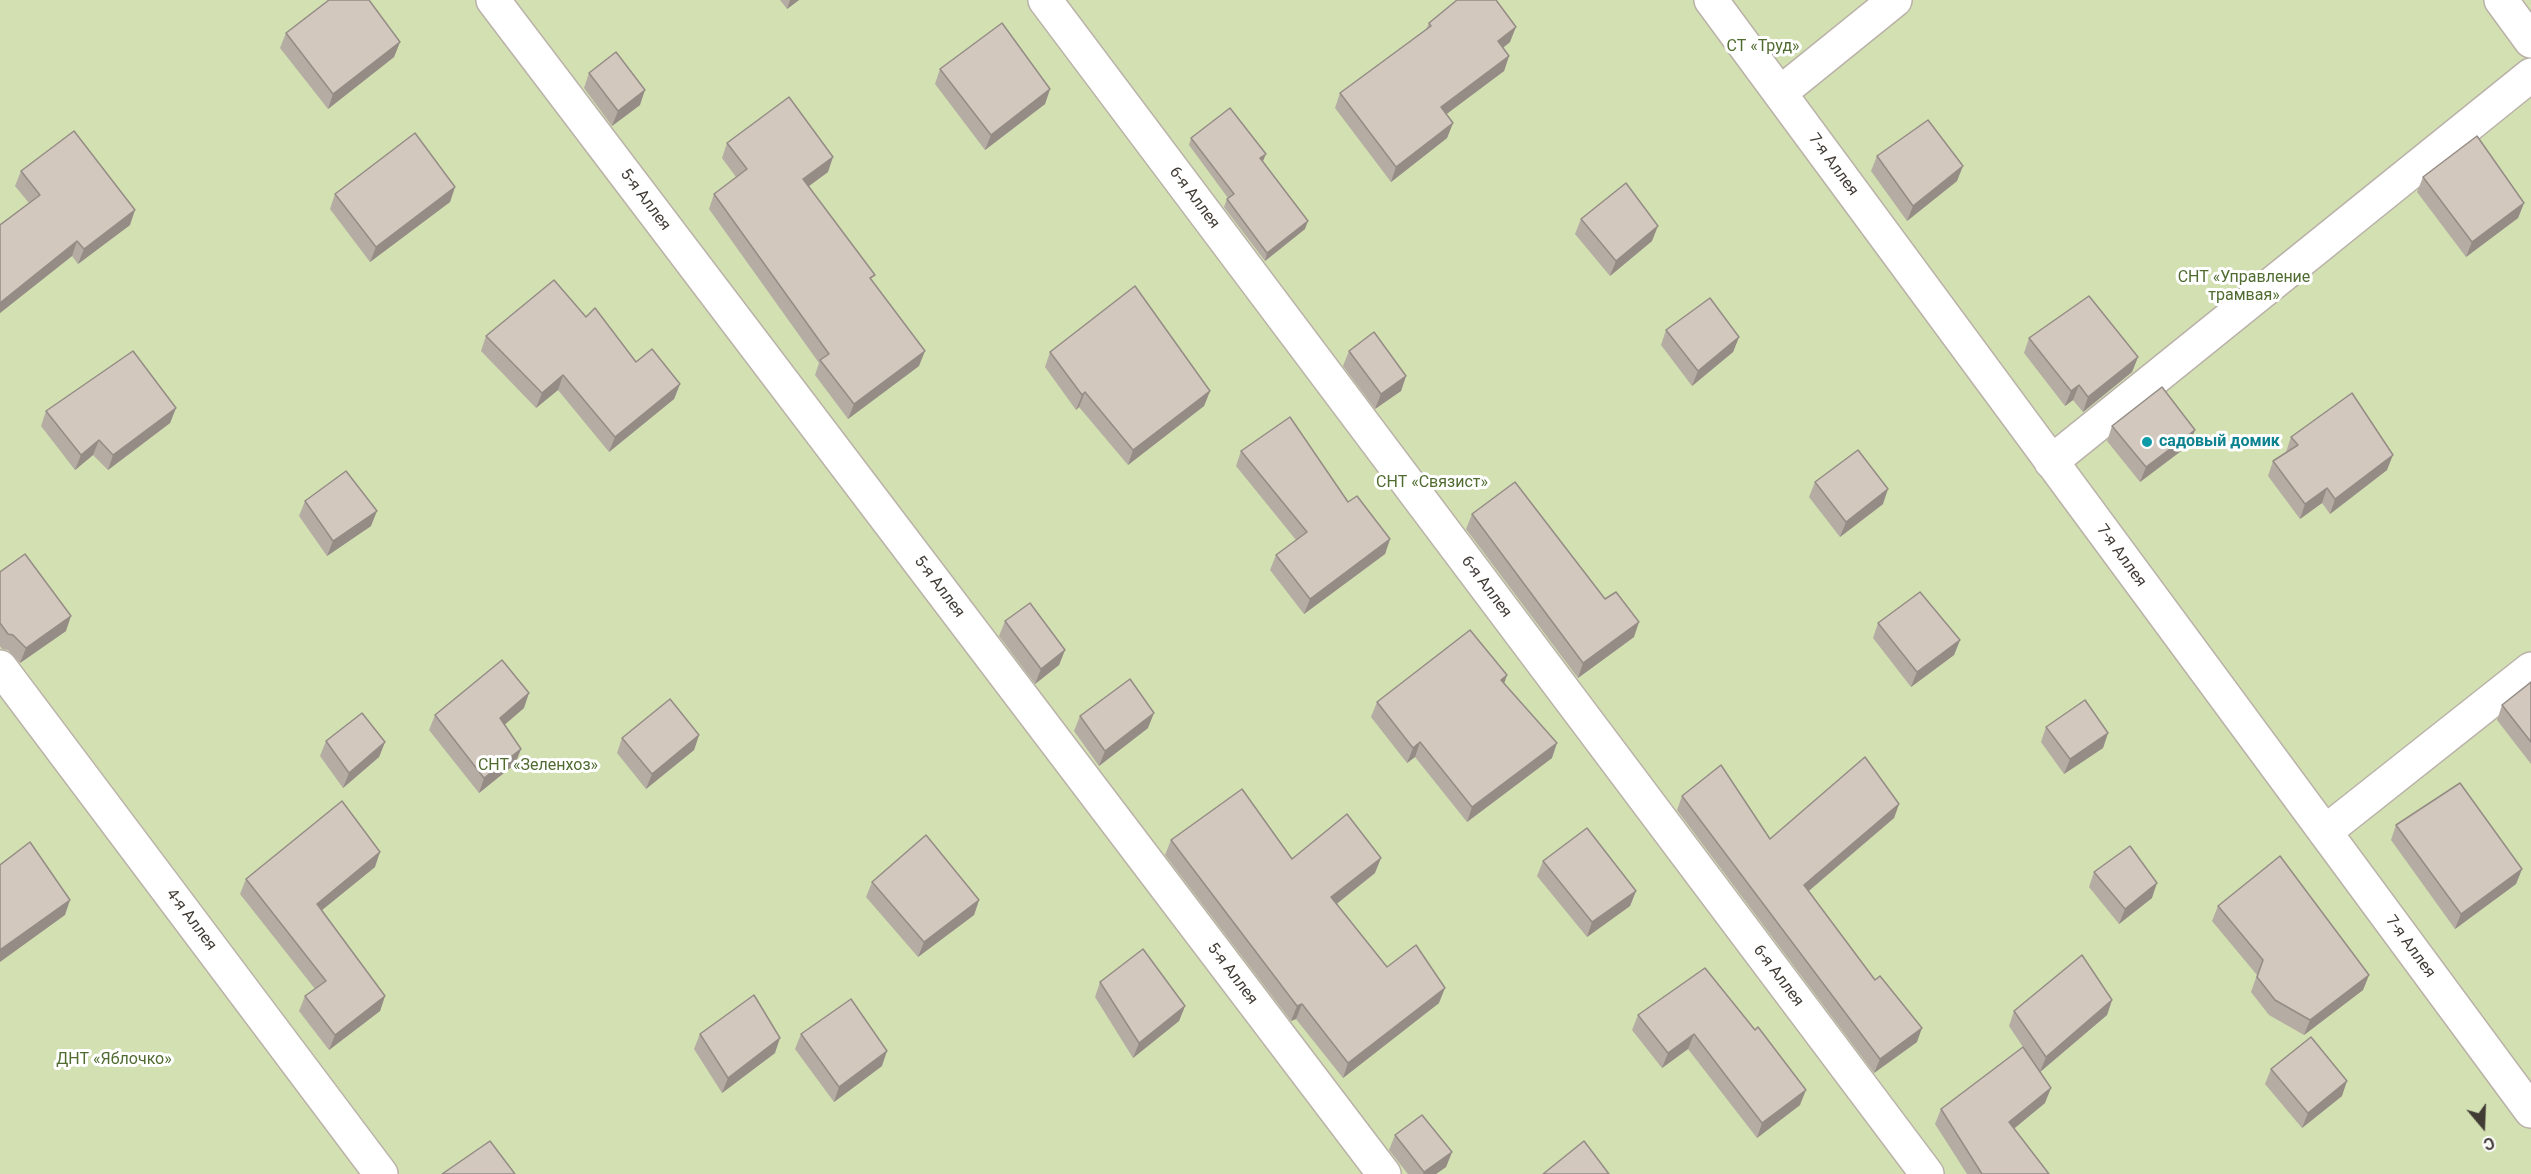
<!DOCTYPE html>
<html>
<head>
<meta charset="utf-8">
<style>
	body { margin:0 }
	#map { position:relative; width:2531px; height:1174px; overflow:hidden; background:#f0ebe5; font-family:Roboto,sans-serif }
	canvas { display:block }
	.north { position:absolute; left:2453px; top:1096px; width:60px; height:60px; -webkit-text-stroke:4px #fff; paint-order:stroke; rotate:161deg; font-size:16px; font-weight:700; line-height:24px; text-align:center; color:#413b35 }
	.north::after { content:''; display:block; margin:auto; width:21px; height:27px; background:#413b35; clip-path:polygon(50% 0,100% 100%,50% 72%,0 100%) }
</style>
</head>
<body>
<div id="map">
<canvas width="2531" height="1174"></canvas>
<div class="north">С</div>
</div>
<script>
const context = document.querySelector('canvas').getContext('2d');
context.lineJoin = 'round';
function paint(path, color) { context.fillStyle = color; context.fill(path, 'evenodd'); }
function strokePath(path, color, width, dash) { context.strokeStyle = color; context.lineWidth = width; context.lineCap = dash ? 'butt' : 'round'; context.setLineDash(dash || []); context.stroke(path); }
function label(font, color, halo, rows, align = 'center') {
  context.font = font + ' Roboto,sans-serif'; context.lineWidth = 6; context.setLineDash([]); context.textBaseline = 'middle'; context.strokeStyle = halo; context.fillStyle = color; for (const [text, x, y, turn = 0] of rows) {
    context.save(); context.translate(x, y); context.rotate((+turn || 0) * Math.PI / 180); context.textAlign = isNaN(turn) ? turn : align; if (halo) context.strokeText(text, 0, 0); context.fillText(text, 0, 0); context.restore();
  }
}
const green = new Path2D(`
	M0,0H2531V1174H0Z`);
const minor = new Path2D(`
	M493,0L1384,1174
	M1045,0L1927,1174
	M1711,0L2531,1111
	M2501,0L2531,41
	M1780,93L1895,0
	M2051,462L2531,75
	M0,667L381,1174
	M2325,832L2531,669`);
const wall = new Path2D(`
	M780,0H799L787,9Z
	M1429,23L1510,42L1503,48L1509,56L1504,71L1446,114L1453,123L1447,138L1391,182L1335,108L1340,93L1426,29Z
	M286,33L400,42L394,57L328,109L280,48Z
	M940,69L1050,89L1045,104L985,150L935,84Z
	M589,73L640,105L612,126L584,88Z
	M1191,138L1263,162L1305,229L1265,261L1224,207L1227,199L1228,198L1189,145Z
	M727,143L828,172L809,186L872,281L919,366L848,419L815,375L819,363L709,209L714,194L736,177L722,158Z
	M1877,156L1957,181L1907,221L1871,171Z
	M21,171L130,225L78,264L72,256L0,313V225L29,203L15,186Z
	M2423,177L2524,203L2518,218L2466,257L2417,192Z
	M455,187L450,202L370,262L330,209L335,194Z
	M1581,219L1652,241L1610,276L1575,234Z
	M586,317L636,362L680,384L674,399L609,452L558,390L536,408L481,351L486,336Z
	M1666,330L1739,337L1733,352L1692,386L1661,345Z
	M2029,338L2138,357L2132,372L2083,412L2073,400L2065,406L2024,353Z
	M1349,351L1406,376L1401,391L1375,409L1343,366Z
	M1050,352L1210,391L1204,406L1128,465L1079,407L1076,410L1045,367Z
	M176,408L170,423L108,470L93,455L75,470L41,426L46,411Z
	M2112,426L2189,445L2140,482L2107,441Z
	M2291,437L2387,470L2330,514L2322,503L2300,519L2268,476L2273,461L2286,453V452Z
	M1241,451L1348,502L1390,539L1385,554L1304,614L1270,570L1276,555L1296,540L1236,466Z
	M1815,482L1883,504L1840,537L1809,497Z
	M305,501L371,526L327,556L299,516Z
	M1472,514L1605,599L1634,637L1578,678L1466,529Z
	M0,572L66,631L20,663L8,650L2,649L0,646Z
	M1005,621L1065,650L1059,665L1035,684L999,636Z
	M1878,623L1960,640L1954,655L1911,687L1873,638Z
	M2531,682V764L2497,720L2502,705Z
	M1504,684L1552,758L1467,822L1415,757L1407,763L1371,717L1377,702Z
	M524,708L504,725L521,749L515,764L479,793L429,730L435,715Z
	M1080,716L1148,728L1099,766L1074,731Z
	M2046,727L2108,733L2103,748L2064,774L2041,742Z
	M699,735L694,750L646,789L617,753L622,738Z
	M326,741L385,742L379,757L343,788L320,756Z
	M1682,796L1770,839L1899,804L1894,818L1809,891L1917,1042L1874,1073L1677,810Z
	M2396,825L2522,869L2516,884L2455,929L2391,840Z
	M1171,840L1375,873L1337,904L1387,967L1439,1003L1343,1078L1296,1019L1291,1021L1165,855Z
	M1543,861L1636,891L1630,906L1587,937L1537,876Z
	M375,867L322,910L385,996L380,1011L329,1050L299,1011L305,996L315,989L240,894L246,879Z
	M2094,872L2152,898L2119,924L2089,887Z
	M872,882L979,900L974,915L918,957L866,897Z
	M2218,906L2369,975L2363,990L2304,1035L2269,1015L2251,992L2257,975L2212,921Z
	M1705,968L1800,1105L1757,1138L1688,1049L1662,1068L1632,1030L1638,1015Z
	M1100,982L1185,1006L1179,1021L1133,1058L1095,997Z
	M2112,1000L2107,1015L2040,1072L2045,1103L2014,1128L2049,1174H1967L1935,1124L1941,1109L2023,1047L2009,1026L2014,1011Z
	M700,1034L775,1053L722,1093L694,1049Z
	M801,1034L882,1066L834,1102L795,1049Z
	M2271,1069L2342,1096L2302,1128L2265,1084Z
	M1395,1135L1452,1152L1446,1167L1436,1174H1408L1389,1150Z`);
const shadedWall = new Path2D(`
	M790,0H799L787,9Z
	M1516,27L1510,42L1492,56L1498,41Z
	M400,42L394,57L328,109L333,94Z
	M1509,56L1504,71L1436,122L1441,107Z
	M1050,89L1045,104L985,150L991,135Z
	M645,90L640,105L612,126L618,111Z
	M1453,123L1447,138L1391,182L1396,167Z
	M1266,154L1263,161L1260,158Z
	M833,157L828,172L798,194L803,179Z
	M1963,166L1957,181L1907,221L1913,206Z
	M455,187L450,202L370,262L376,247Z
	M2524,203L2518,218L2466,257L2472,242Z
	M135,210L130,225L78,264L84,249Z
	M1308,221L1305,229L1265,261L1267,253Z
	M1658,226L1652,241L1610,276L1616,261Z
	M77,241L72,256L0,313V303Z
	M1739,337L1733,352L1692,386L1698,371Z
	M925,351L919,366L848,419L854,404Z
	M2138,357L2132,372L2083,412L2088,397Z
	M563,375L558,390L536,408L542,393Z
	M1406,376L1401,391L1375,409L1381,394Z
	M680,384L674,399L609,452L615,437Z
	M2079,385L2073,400L2065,406L2071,391Z
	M1210,391L1204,406L1128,465L1133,450Z
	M1085,392L1079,407L1076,410L1082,395Z
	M176,408L170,423L108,470L113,455Z
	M2195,430L2189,445L2140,482L2146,467Z
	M99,440L93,455L75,470L81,455Z
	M2393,455L2387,470L2330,514L2335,499Z
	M2327,488L2322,503L2300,519L2305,504Z
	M1888,489L1883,504L1840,537L1846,522Z
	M377,511L371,526L327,556L333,541Z
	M1390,539L1385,554L1304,614L1310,599Z
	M71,616L66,631L20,663L26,648Z
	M1639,622L1634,637L1578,678L1583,663Z
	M1960,640L1954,655L1911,687L1917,672Z
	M1065,650L1059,665L1035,684L1041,669Z
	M1507,675L1502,690L1501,680Z
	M529,693L524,708L495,733L500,718Z
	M1154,713L1148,728L1099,766L1105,751Z
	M2108,733L2103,748L2064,774L2070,759Z
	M699,735L694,750L646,789L652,774Z
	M385,742L379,757L343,788L349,773Z
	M1420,742L1415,757L1407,763L1413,748Z
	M1557,743L1552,758L1467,822L1472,807Z
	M521,749L515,764L479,793L484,778Z
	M1899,804L1894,818L1799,899L1804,885Z
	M380,852L375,867L311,919L317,904Z
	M1381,858L1375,873L1326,912L1331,897Z
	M2522,869L2516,884L2455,929L2461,914Z
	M2157,883L2152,898L2119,924L2125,909Z
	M1636,891L1630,906L1587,937L1592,922Z
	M70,900L65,915L0,962V950Z
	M979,900L974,915L918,957L924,942Z
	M2369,975L2363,990L2304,1035L2310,1020Z
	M1445,988L1439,1003L1343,1078L1348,1063Z
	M385,996L380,1011L329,1050L335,1035Z
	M2112,1000L2107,1015L2040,1072L2046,1057Z
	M1302,1004L1296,1019L1291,1021L1297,1006Z
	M1185,1006L1179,1021L1133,1058L1139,1043Z
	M1922,1028L1917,1042L1874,1073L1880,1059Z
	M1694,1034L1688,1049L1662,1068L1668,1053Z
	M780,1038L775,1053L722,1093L728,1078Z
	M887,1051L882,1066L834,1102L839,1087Z
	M2347,1081L2342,1096L2302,1128L2308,1113Z
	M2051,1088L2045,1103L2004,1137L2009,1122Z
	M1806,1090L1800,1105L1757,1138L1762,1123Z
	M1452,1152L1446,1167L1436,1174H1423L1424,1172Z`);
const building = new Path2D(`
	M329,0H369L400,42L333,94L286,33Z
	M1457,0H1496L1516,27L1498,41L1509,56L1441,107L1453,123L1396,167L1340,93L1431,26L1429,23Z
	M1002,23L1050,89L991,135L940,69Z
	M616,52L645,90L618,111L589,73Z
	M789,97L833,157L803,179L875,275L870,278L925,351L854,404L820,360L829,354L714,194L747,169L727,143Z
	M1230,108L1266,154L1260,158L1308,221L1267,253L1227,199L1234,194L1191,138Z
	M1928,120L1963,166L1913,206L1877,156Z
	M74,131L135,210L84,249L77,241L0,303V225L40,195L21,171Z
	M415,133L455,187L376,247L335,194Z
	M2477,136L2524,203L2472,242L2423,177Z
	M1626,183L1658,226L1616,261L1581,219Z
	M554,280L586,317L595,308L636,362L652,349L680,384L615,437L563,375L542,393L486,336Z
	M1135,286L1210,391L1133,450L1085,392L1082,395L1050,352Z
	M2089,296L2138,357L2088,397L2079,385L2071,391L2029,338Z
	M1710,298L1739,337L1698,371L1666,330Z
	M1374,332L1406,376L1381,394L1349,351Z
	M133,351L176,408L113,455L99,440L81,455L46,411Z
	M2162,387L2195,430L2146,467L2112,426Z
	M2352,393L2393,455L2335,499L2327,488L2305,504L2273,461L2298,445L2291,437Z
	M1290,417L1348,502L1357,496L1390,539L1310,599L1276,555L1307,532L1241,451Z
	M1858,450L1888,489L1846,522L1815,482Z
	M346,471L377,511L333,541L305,501Z
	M1515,482L1605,599L1616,592L1639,622L1583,663L1472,514Z
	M25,554L71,616L26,648L13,635L8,634L0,623V572Z
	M1920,592L1960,640L1917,672L1878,623Z
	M1030,603L1065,650L1041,669L1005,621Z
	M1470,630L1507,675L1501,680L1557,743L1472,807L1420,742L1413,748L1377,702Z
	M502,660L529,693L500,718L521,749L484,778L435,715Z
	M1130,679L1154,713L1105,751L1080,716Z
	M2531,682V742L2502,705Z
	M670,699L699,735L652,774L622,738Z
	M2085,700L2108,733L2070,759L2046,727Z
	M362,713L385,742L349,773L326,741Z
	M1865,757L1899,804L1804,885L1875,980L1880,976L1922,1028L1880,1059L1682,796L1721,765L1770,839Z
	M2460,783L2522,869L2461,914L2396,825Z
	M1242,789L1292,859L1347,814L1381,858L1331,897L1387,967L1416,945L1445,988L1348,1063L1302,1004L1297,1006L1171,840Z
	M342,801L380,852L317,904L385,996L335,1035L305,996L326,981L246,879Z
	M1587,828L1636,891L1592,922L1543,861Z
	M926,835L979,900L924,942L872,882Z
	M30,842L70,900L0,950V865Z
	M2130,846L2157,883L2125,909L2094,872Z
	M2280,856L2369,975L2310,1020L2275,1000L2257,977L2263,960L2218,906Z
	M1143,949L1185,1006L1139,1043L1100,982Z
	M2082,955L2112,1000L2046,1057L2014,1011Z
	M1705,968L1755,1030L1758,1027L1806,1090L1762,1123L1694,1034L1668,1053L1638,1015Z
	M754,995L780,1038L728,1078L700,1034Z
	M851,999L887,1051L839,1087L801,1034Z
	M2311,1037L2347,1081L2308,1113L2271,1069Z
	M2023,1047L2051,1088L2009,1122L2049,1174H1982L1941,1109Z
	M1422,1115L1452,1152L1424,1172L1395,1135Z
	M490,1141L515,1174H442Z
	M1584,1141L1609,1174H1543Z`);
const markers = [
	[2147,442,6,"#0f9aa8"]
];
const parkNames = [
	["СТ «Труд»",1763,47],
	["СНТ «Управление",2244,278],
	["трамвая»",2244,296],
	["СНТ «Связист»",1432,483],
	["СНТ «Зеленхоз»",538,766],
	["ДНТ «Яблочко»",114,1060]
];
const streetNames = [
	["7-я Аллея",1833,165,54],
	["6-я Аллея",1194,198,53],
	["5-я Аллея",645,200,53],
	["7-я Аллея",2121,556,54],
	["5-я Аллея",939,587,53],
	["6-я Аллея",1486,587,53],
	["4-я Аллея",191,920,53],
	["7-я Аллея",2410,947,54],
	["5-я Аллея",1232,974,53],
	["6-я Аллея",1778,976,53]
];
const cultureNames = [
	["садовый домик",2159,442]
];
paint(green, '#d2e0b2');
strokePath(minor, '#bab1a8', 36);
strokePath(minor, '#fff', 33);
paint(wall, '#b5aca3');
paint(shadedWall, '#948c85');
paint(building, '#d3c8be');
strokePath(building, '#948c85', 1.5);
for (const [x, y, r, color] of markers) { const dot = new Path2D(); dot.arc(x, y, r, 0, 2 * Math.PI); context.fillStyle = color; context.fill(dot); strokePath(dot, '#fff', 2); }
label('16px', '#506b30', '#fff', parkNames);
label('16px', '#413b35', '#fff', streetNames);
label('bold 16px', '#0d838f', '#fff', cultureNames, 'left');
</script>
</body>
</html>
